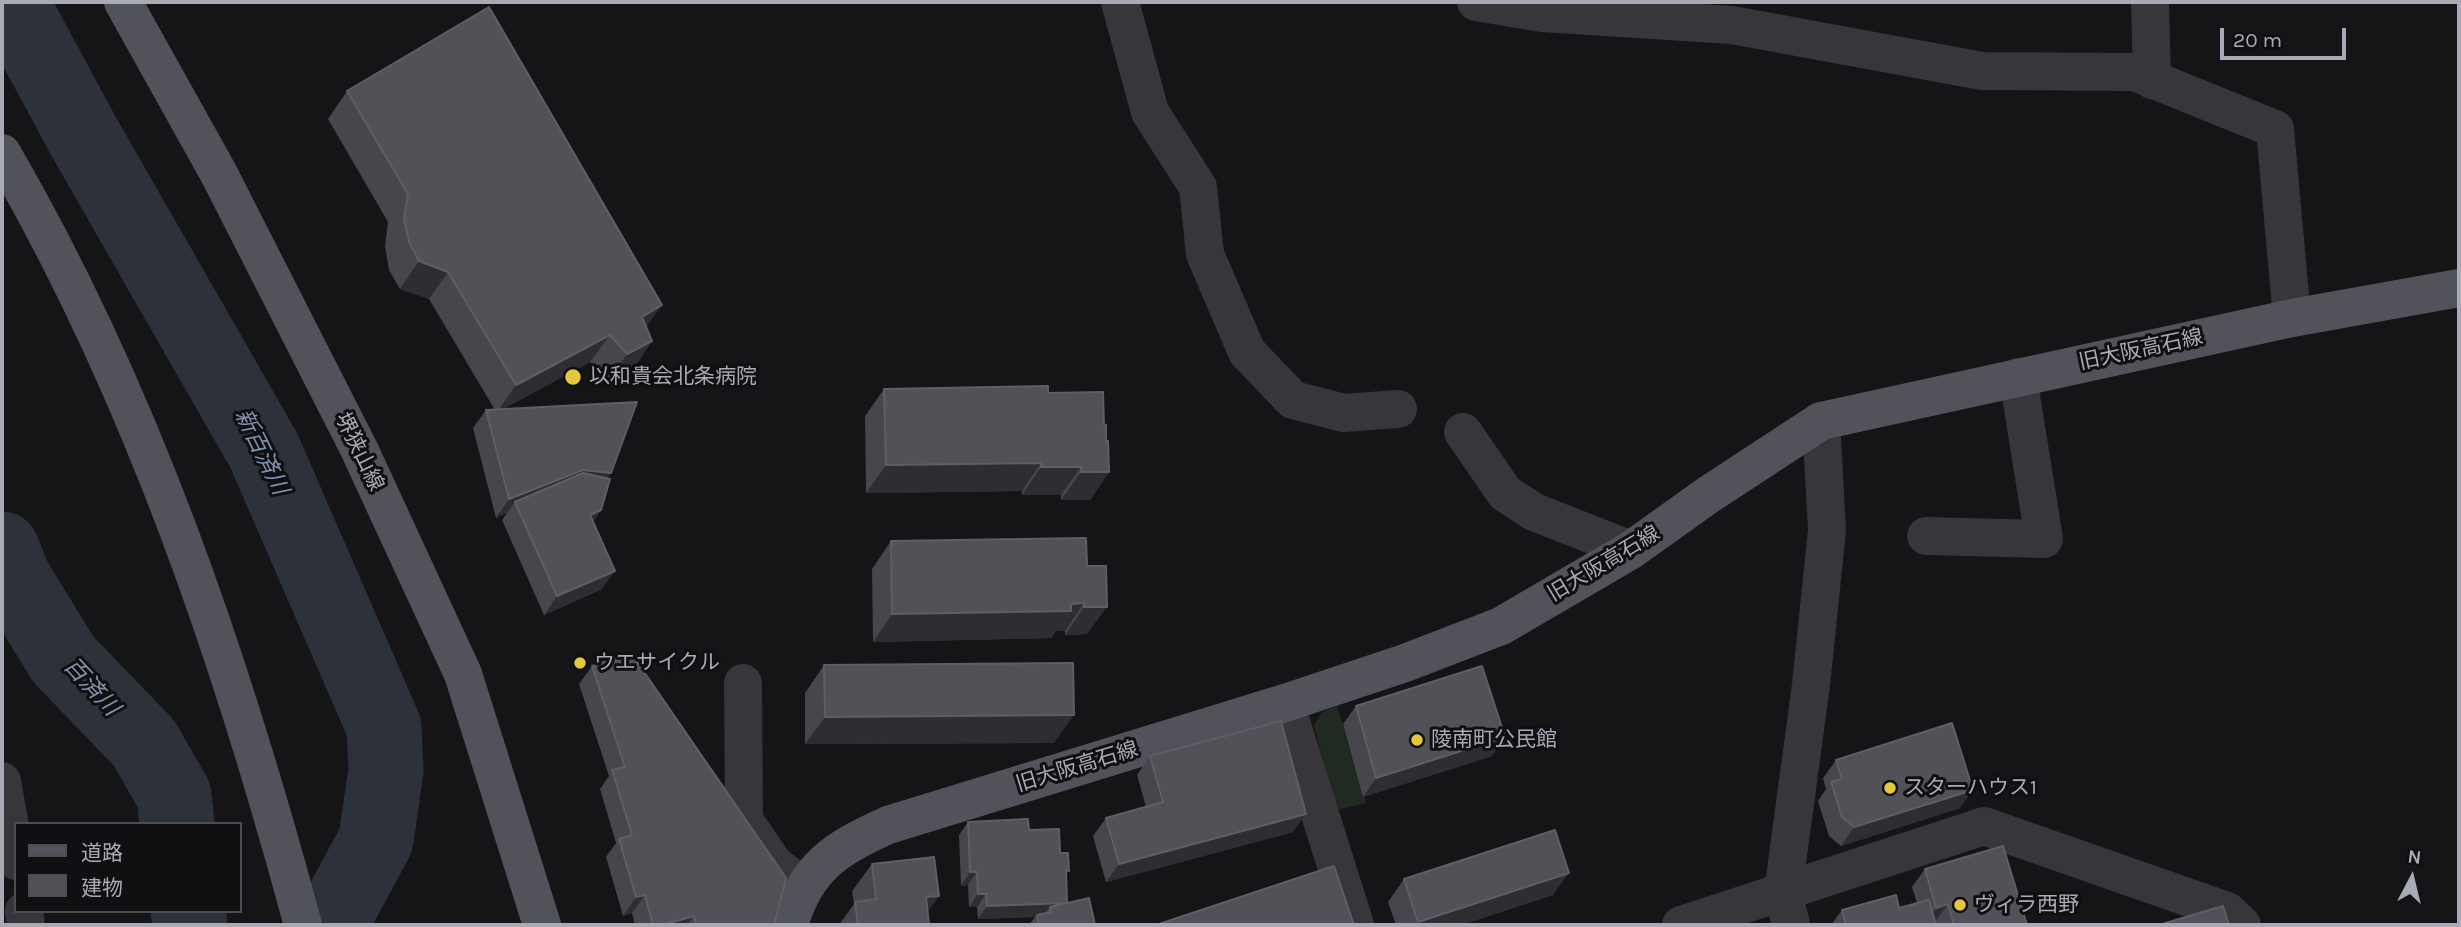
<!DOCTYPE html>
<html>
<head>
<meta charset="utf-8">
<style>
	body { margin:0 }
	#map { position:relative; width:2461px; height:927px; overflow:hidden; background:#151517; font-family:Karla,"Noto Sans JP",sans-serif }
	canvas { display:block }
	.frame { position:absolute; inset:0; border:4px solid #a8aab6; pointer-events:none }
	.legend { position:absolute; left:14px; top:822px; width:228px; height:91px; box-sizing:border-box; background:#101012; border:2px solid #4d4e54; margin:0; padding:9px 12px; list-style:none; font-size:21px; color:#a8aab6 }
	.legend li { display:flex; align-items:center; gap:14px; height:35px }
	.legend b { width:35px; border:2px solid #4d4e54 }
	.north { position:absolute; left:2377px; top:843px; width:70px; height:70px; -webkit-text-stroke:5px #101012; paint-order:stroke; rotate:7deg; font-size:19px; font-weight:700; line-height:28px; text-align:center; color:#a8aab6 }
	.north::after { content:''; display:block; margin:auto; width:24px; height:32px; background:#a8aab6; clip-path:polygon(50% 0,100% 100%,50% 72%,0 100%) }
	.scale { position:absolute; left:2220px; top:28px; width:126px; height:32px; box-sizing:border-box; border:4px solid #a8aab6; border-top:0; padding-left:9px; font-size:21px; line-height:24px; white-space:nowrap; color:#a8aab6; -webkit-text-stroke:5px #101012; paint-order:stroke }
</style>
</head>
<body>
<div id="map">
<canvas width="2461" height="927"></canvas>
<div class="frame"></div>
<ul class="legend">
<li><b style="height:9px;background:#52535a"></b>道路</li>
<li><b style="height:19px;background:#515157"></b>建物</li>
</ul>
<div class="north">N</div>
<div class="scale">20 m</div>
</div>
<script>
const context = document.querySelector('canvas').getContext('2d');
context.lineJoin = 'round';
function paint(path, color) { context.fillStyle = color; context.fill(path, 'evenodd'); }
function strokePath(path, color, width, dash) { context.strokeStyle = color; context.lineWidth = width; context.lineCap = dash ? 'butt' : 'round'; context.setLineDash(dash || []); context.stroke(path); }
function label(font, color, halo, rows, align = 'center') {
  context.font = font + ' Karla,"Noto Sans JP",sans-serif'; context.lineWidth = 6; context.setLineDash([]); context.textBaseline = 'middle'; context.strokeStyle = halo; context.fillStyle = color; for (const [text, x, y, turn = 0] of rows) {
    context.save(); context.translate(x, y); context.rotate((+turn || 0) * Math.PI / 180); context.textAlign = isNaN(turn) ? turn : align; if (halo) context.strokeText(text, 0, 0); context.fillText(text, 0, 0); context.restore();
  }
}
const green = new Path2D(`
	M1337,706L1366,803L1336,810L1314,725L1322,712Z`);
const river = new Path2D(`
	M11,2L84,137L264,451L384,727L386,770L376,840L336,914L325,925
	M2,549L13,577L63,659L144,743L174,795L177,824
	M188,911L190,925`);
const minor = new Path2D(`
	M1120,2L1150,112L1198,187L1205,254L1247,352L1293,400L1344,413L1398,409
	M1476,2L1542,13L1732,25L1982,71L2134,72L2275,129L2292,318
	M2150,2L2152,80
	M1463,432L1505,493L1534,512L1631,550
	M1926,536L2044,539L2018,377
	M743,683L744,820L774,864L804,887
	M1285,703L1355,925
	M2,781L16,861
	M24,911L26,925
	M1681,925L1984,826L2227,911L2242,925
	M1791,925L1783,892L1811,685L1827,530L1821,421`);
const primary = new Path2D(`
	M123,2L219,174L359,449L463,674L542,925
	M2,153C141,392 231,658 303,925
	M789,925C806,867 835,849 888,825L1285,703L1405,663L1501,626L1631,550L1708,495L1821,421L2292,318L2459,288`);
const wall = new Path2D(`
	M347,91L646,327L652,341L633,369L608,382L590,362L503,409L607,479L601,510L593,522L602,589L544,615L502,520L507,513L496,518L473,428L486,410H495L429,299L400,289L389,270L385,246L388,222L328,119Z
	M884,389L1048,393L1104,425L1109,472L1090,500H1061V495H1022V491L866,493L865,416Z
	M1086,538L1087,634L1065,635V631H1056L1051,638L873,642L872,569L891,541Z
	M824,665L1054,743L805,744V693Z
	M592,666L774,925H635L632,913L623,916L606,857L616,843L600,789L609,776L579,684Z
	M1356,706L1492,756L1363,797L1343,724Z
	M1150,756L1293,832L1106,882L1093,836L1106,818L1146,807L1137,775Z
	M1836,760L1960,808L1841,846L1829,836L1818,801L1826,789L1823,778Z
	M968,822L1029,830L1060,853L1066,875L1067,903L1095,925H1029L1035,917L978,919L977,907H969L968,885L961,886L959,835Z
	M872,864L928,912L929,925H839L854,904L852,891Z
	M1925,869L2027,925H1831L1842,910L1899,908L1917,903L1912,887Z
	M1404,879L1553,895L1461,925H1396L1388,902Z`);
const shadedWall = new Path2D(`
	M419,261L448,272L429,299L400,289Z
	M662,305L642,333V317Z
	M610,335L590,362L497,412L516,385Z
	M652,341L633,369L608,382L627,354Z
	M1041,463L1022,491L866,493L886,465Z
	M1041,467H1081L1061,495H1022Z
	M583,470L611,473L598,491L515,502L507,513L496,518L509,499Z
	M1081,472H1109L1090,500H1061Z
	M601,510L589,528L590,515Z
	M615,571L602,589L544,615L557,596Z
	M1084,603L1065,631H1056L1051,638L873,642L892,614Z
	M1084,607H1107L1087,634L1065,635Z
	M1074,715L1054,743L805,744L825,717Z
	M1505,737L1492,756L1363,797L1376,778Z
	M1973,790L1960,808L1841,846L1854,827Z
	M1306,814L1293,832L1106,882L1119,864Z
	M970,872H977L968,885L961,886Z
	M1569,873L1553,895L1461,925H1416L1418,922Z
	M978,894H986L977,907H969Z
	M645,895L632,913L623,916L636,897Z
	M939,896L919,924L926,897Z
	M1067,903L1051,912L1050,907L1043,916L1037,915L1035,917L978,919L987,906Z
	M1948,904L1935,922L1924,925L1936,908Z
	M694,916L687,925H662Z`);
const building = new Path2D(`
	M489,7L662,305L642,317L652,341L627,354L610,335L516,385L448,272L419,261L409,242L404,219L408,194L347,91Z
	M1048,386V393L1103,392L1104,425H1106V441H1108L1109,472H1081V467H1041V463L886,465L884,389Z
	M637,402L611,473L583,470L509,499L486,410Z
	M583,473L610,479L601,510L590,515L615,571L557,596L515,502Z
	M1086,538L1087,566H1106L1107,607H1084V603L1071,604V611L892,614L891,541Z
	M631,653L786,878L774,925H696L694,916L662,925H653L645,895L636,897L619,839L632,835L612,770L625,767L592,666Z
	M1073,663L1074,715L825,717L824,665Z
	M1482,666L1505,737L1376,778L1356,706Z
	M1281,721L1306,814L1119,864L1106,818L1163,802L1150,756Z
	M1952,723L1973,790L1854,827L1842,817L1831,782L1842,779L1836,760Z
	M1028,819L1029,830L1059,829L1060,853H1068L1069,871L1066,870L1067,903L987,906L986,894H978L977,872H970L968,822Z
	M1555,830L1569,873L1418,922L1404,879Z
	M2003,846L2027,925H1954L1948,904L1936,908L1925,869Z
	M934,857L939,896L926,897L929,925H858L855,902L876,899L872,864Z
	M1334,866L1354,925H1156Z
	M1896,895L1899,908L1929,900L1936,925H1846L1842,910Z
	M1089,898L1095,925H1039L1037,915L1051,912L1050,907Z
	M2223,906L2229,925H2159Z`);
const markers = [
	[573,377,9,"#e5c83e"],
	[580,663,7,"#e5c83e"],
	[1417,740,7,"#e5c83e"],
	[1890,788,7,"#e5c83e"],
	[1960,905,7,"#e5c83e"]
];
const streetNames = [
	["旧大阪高石線",2141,350,-12],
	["堺狭山線",359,452,64],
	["旧大阪高石線",1604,564,-31],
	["旧大阪高石線",1077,767,-17]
];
const poiNames = [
	["以和貴会北条病院",589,377],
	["ウエサイクル",594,663],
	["陵南町公民館",1431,740],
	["スターハウス1",1904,788],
	["ヴィラ西野",1974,905]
];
const waterNames = [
	["新百済川",261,452,64],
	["百済川",91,687,47]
];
paint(green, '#212923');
strokePath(river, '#2c313a', 75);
strokePath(minor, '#36363b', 38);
strokePath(primary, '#52535a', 38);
paint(wall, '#46464c');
paint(shadedWall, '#2e2e32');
paint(building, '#515157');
strokePath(building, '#5e5f66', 2);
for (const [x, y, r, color] of markers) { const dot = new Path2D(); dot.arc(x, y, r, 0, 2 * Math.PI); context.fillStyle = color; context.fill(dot); strokePath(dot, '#101012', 2.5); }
label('21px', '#a8aab6', '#101012', streetNames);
label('21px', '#a8aab6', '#101012', poiNames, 'left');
label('italic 23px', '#8192af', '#101012', waterNames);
</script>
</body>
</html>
